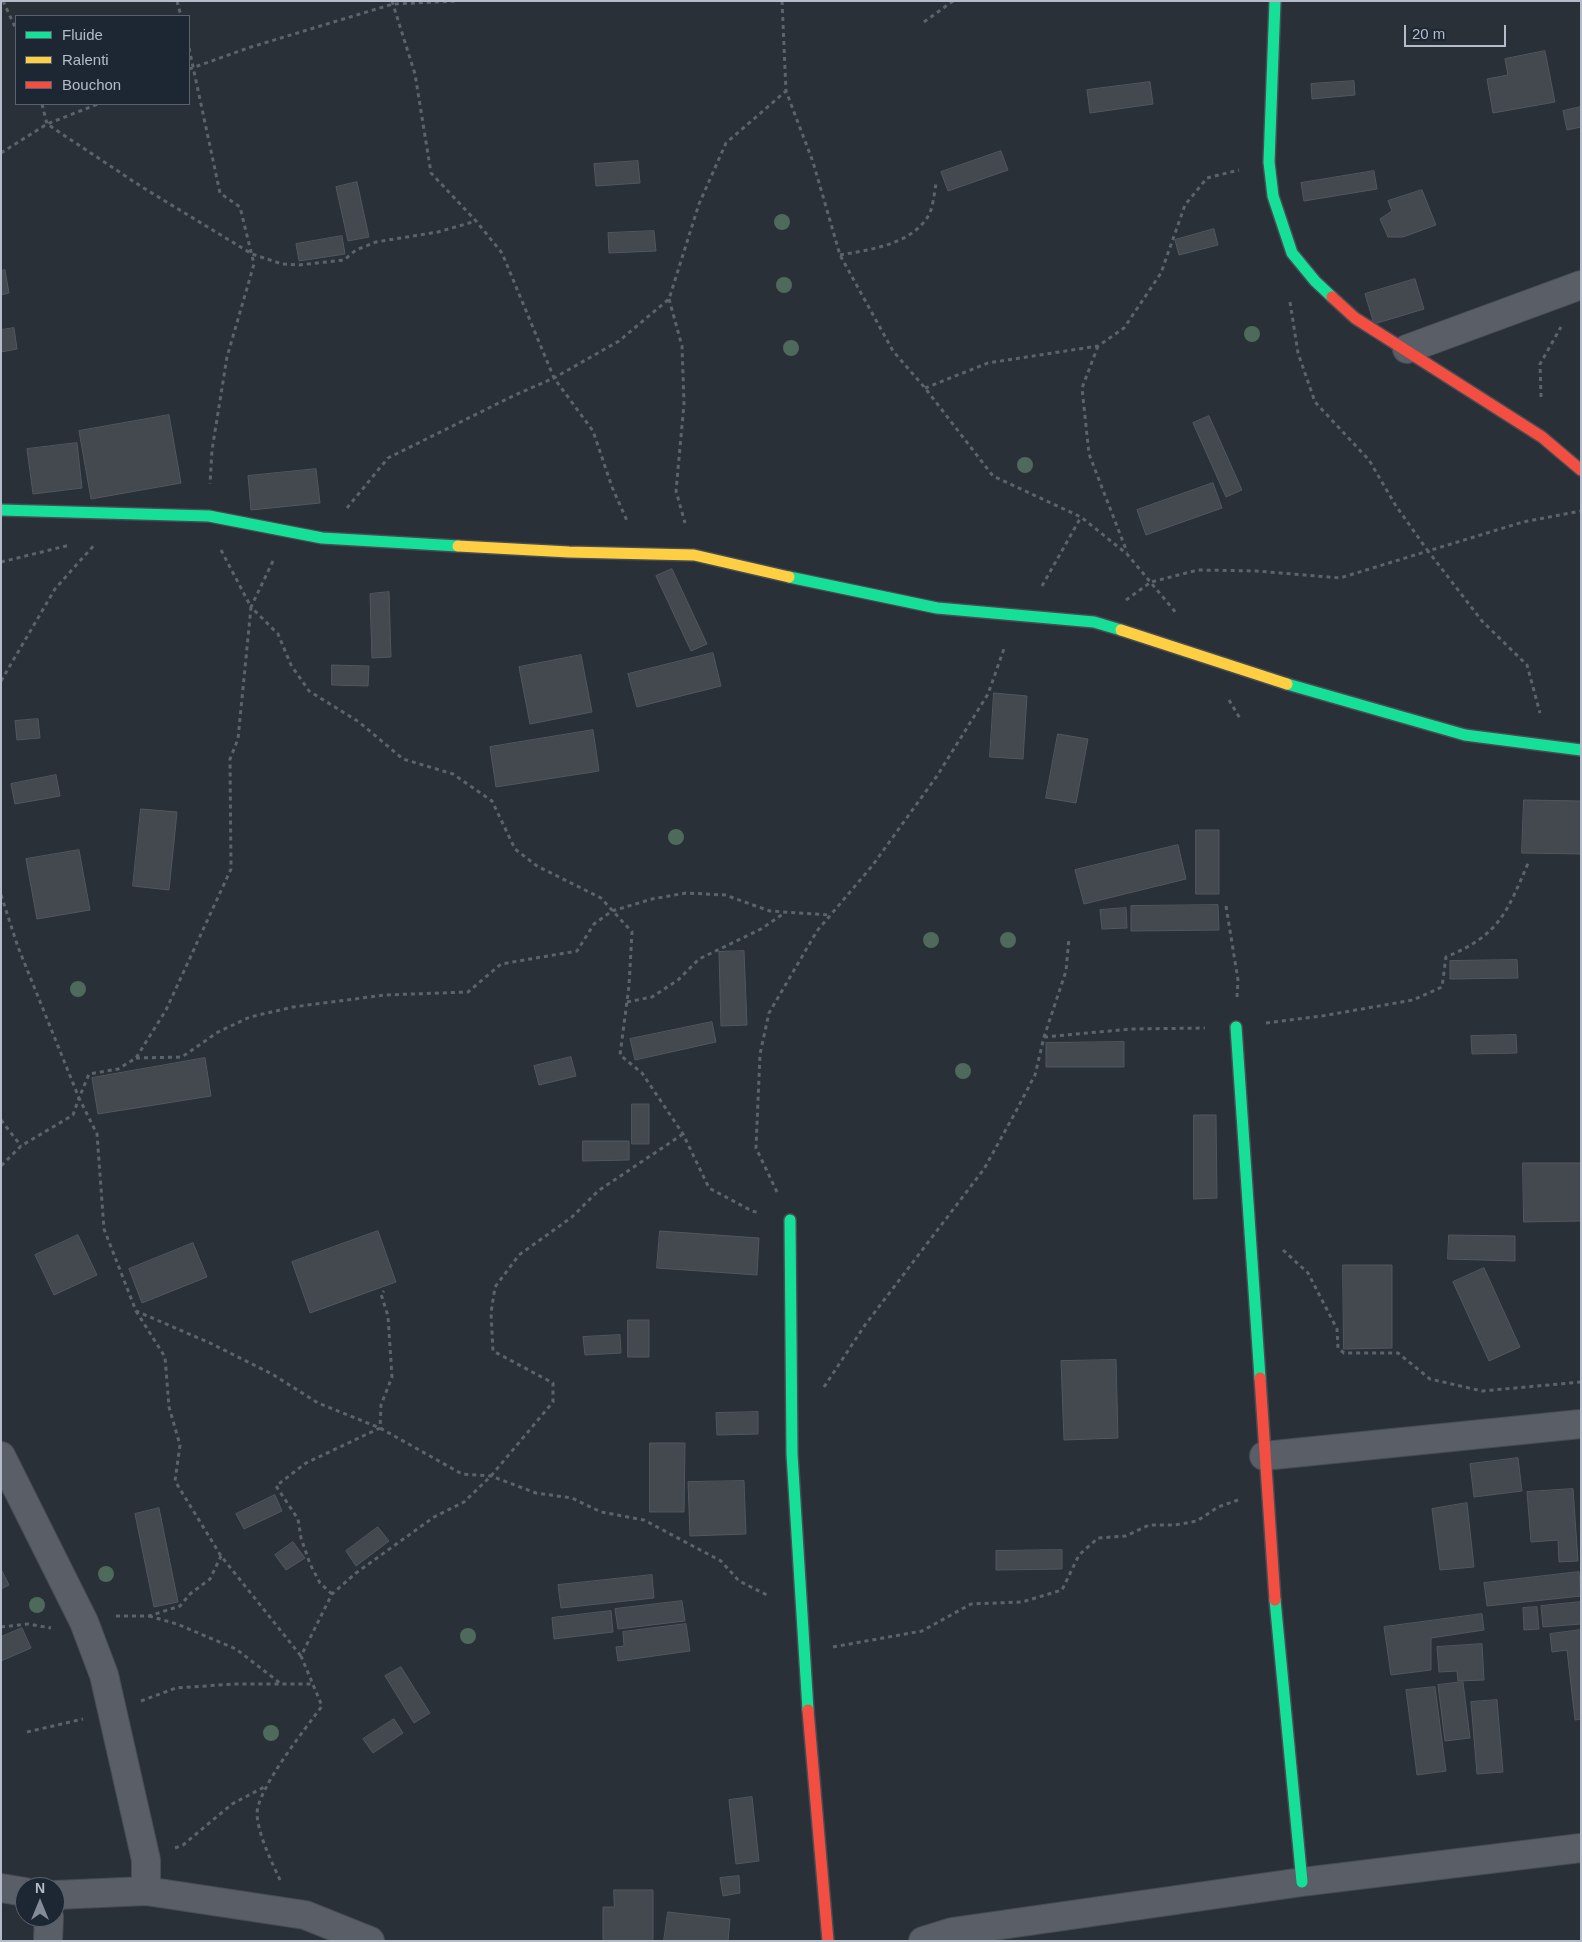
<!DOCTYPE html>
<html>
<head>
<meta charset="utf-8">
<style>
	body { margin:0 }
	#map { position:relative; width:1582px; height:1942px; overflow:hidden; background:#2a3038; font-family:Arial,sans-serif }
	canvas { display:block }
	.frame { position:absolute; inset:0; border:2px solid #b4bcc9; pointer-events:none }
	.legend { position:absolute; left:15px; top:15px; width:175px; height:90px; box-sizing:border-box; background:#1d2633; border:1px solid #59626f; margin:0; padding:6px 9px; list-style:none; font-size:15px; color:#b4bcc9 }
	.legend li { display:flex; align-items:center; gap:10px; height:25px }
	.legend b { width:25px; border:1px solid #59626f }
	.north { position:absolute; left:15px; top:1877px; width:50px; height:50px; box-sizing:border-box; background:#1d2633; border:1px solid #59626f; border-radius:50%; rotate:0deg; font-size:14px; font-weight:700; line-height:20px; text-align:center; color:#b4bcc9 }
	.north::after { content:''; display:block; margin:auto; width:18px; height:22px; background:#848b96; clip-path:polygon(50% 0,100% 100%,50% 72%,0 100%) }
	.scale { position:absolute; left:1404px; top:25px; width:102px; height:22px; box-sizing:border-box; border:2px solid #b4bcc9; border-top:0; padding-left:6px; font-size:15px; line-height:18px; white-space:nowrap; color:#b4bcc9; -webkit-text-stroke:4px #1d2633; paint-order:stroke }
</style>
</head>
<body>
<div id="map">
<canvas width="1582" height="1942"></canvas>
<div class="frame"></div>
<ul class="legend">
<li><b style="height:6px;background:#16e098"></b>Fluide</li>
<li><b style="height:6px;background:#ffcf43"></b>Ralenti</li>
<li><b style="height:6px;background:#f24e42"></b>Bouchon</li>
</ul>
<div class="north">N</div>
<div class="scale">20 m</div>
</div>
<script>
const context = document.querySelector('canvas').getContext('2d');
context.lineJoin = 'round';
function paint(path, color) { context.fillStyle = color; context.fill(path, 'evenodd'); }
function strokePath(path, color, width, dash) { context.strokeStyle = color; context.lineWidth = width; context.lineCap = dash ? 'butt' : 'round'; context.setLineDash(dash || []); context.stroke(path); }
const building = new Path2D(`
	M1545,51L1555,102L1493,113L1487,79L1508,75L1505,59Z
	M1354,81L1355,95L1312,99L1311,84Z
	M1150,82L1153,104L1090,113L1087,90Z
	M1581,107V127L1567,130L1563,111Z
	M1001,151L1008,170L948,191L941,172Z
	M638,161L640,183L596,186L594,164Z
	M1374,171L1377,189L1304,201L1301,183Z
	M357,182L369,237L348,241L336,187Z
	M1422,190L1436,225L1403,237H1388L1380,219L1392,211L1388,201Z
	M1214,229L1218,245L1179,255L1175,240Z
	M654,231L656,251L609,253L608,233Z
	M342,236L345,254L299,261L296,244Z
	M5,270L9,293L1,295V271Z
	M1415,279L1424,309L1374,324L1365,294Z
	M14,328L17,349L1,352V330Z
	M169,415L181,483L91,499L79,431Z
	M1209,416L1242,490L1226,497L1193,423Z
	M77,443L82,488L33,494L27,449Z
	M316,469L320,503L251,510L248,476Z
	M1213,483L1222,508L1146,535L1137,510Z
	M672,569L707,644L691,651L656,576Z
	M389,592L391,657L372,658L370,594Z
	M713,653L721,686L637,707L628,674Z
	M581,655L592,712L530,724L519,667Z
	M332,665L369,666L368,686L332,685Z
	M994,693L1027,696L1023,759L990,757Z
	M38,719L40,738L17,740L15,721Z
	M593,730L599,771L496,787L490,747Z
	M1058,734L1088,739L1076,803L1046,798Z
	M56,775L60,796L15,804L11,784Z
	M1524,800L1581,801V854L1522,853Z
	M141,809L177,812L169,890L133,886Z
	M1196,830H1219V894H1196Z
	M1178,845L1186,879L1084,904L1075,870Z
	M79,850L90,910L37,919L26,859Z
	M1218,905L1219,930L1131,931V906Z
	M1126,908L1127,928L1102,929L1100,910Z
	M744,951L747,1025L721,1026L719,952Z
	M1517,960L1518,978L1450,979V961Z
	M712,1022L716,1042L635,1060L630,1039Z
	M1516,1035L1517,1053L1472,1054L1471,1036Z
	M1124,1042V1067H1046V1043Z
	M571,1057L576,1076L539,1085L534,1066Z
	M205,1058L211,1096L98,1114L92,1078Z
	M632,1104H649V1144H632Z
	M1194,1115H1216L1217,1198L1194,1199Z
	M583,1141H629V1160L583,1161Z
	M1523,1163H1581V1221L1524,1222Z
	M378,1231L396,1282L310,1313L292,1262Z
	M660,1231L759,1238L757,1275L657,1268Z
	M78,1235L97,1275L54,1295L35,1255Z
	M1449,1235L1515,1236V1261L1448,1259Z
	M193,1243L207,1277L142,1303L129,1269Z
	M1343,1265H1392V1348L1344,1349Z
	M1484,1268L1520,1347L1489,1361L1453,1282Z
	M628,1320H649V1357H628Z
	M620,1335L621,1353L585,1355L583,1337Z
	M1116,1360L1118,1438L1064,1440L1061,1361Z
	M758,1412V1434L717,1435L716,1413Z
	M650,1443H685L684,1512H650Z
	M1518,1458L1522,1491L1474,1497L1470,1464Z
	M744,1481L746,1534L690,1536L688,1482Z
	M1573,1489L1578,1561L1559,1562L1558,1540L1531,1542L1527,1492Z
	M275,1495L282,1511L244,1529L236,1514Z
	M1467,1503L1474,1567L1440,1570L1432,1509Z
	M159,1508L178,1602L154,1607L135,1514Z
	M378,1527L389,1541L356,1566L346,1551Z
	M293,1542L305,1558L286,1570L275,1555Z
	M1062,1550V1569L996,1570V1551Z
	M1,1569L9,1585L1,1589Z
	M1579,1572L1581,1596L1487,1606L1484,1583Z
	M652,1575L654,1598L561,1608L558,1585Z
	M682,1601L685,1621L618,1629L615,1609Z
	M1581,1602V1624L1543,1627L1541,1606Z
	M1537,1607L1539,1629L1524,1630L1523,1608Z
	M611,1611L613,1632L554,1639L552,1618Z
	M1482,1614L1484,1630L1431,1638V1670L1391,1675L1384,1627Z
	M686,1624L690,1651L618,1661L616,1647L624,1646L623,1632Z
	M22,1628L31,1648L1,1661V1637Z
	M1581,1630V1719L1575,1720L1567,1650L1552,1652L1550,1634Z
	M1482,1644L1484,1680L1458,1681L1457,1671L1439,1672L1437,1647Z
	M401,1667L430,1713L414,1723L385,1676Z
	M1463,1682L1470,1738L1445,1741L1438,1685Z
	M1435,1687L1446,1771L1417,1775L1406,1690Z
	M1497,1700L1503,1772L1477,1774L1471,1702Z
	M394,1719L403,1733L373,1753L363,1739Z
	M752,1797L759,1861L736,1864L729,1800Z
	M739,1876L740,1893L723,1896L720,1878Z
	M614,1890H653V1941H603V1907H614Z
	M668,1912L730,1919L728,1941H664Z`);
const path = new Path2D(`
	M3,1L16,29
	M177,1L181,16
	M392,1L415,74L431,173L476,221L502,253L554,378L593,431L612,487L628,523
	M782,1L786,91L813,162L840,255L893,351L925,388L993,476L1081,517L1127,554L1177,614
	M924,22L953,1
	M189,48L220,193L240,207L254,264L227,357L212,450L210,484
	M189,69L251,47L393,4L456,1
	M42,104L47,124L142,187L252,254L282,264L299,265L344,260L356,250L376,242L438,232L476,221
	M1,153L47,124L98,104
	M840,255C868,250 909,245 927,218C933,210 934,194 936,184
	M669,299L682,346L684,404L676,491L685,523
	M1290,302L1298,353L1315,402L1369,460L1396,506L1428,551L1523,522L1581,511
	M1098,346L1082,388L1089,454L1127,552
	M925,388L988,363L1098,346L1124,328L1161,273L1185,205L1207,178L1239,170
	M1541,397L1540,364L1561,327
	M347,508L388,458L515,395L554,378L619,341L669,299L699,204L726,143L786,91
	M221,550L251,607L238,739L230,759L231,869L166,1010L136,1058L118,1069L89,1074L79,1098L97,1134L104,1229L136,1311L210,1343L272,1374L318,1403L380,1428L462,1474L491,1476L536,1493L572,1498L601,1512L644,1520L721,1561L739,1581L769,1596
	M273,561L251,607L278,634L291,665L309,691L359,722L403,759L453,774L492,801L515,849L537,866L601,898L632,932L629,986L620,1055L642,1073L683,1134L709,1188L752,1211L760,1213
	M1,562L70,545
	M1042,586L1081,517
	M1126,600L1151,582L1198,570L1257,571L1340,578L1428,551L1482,621L1527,665L1540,713
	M1,681L55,589L95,544
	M1229,700L1241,720
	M1,895L18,947L79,1098L73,1115L21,1146L1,1166
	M1226,906L1238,980L1237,997
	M627,1002L652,997L678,980L699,959L761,929L786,912
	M1266,1023L1322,1016L1413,1000L1442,987L1446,957C1500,935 1507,912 1529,861
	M1044,1037L1131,1029L1205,1028
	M136,1058L182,1057L218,1032L250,1017L293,1007L385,995L468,992L501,964L577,951L594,924L612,911L652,899L686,893L725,895L770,911L829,915
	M1,1120L21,1146
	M777,1192L756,1148L760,1054L769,1013L817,931L872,866L937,776L988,694L1005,646
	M1283,1250L1308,1273L1337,1329L1338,1348L1344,1353H1398L1430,1379L1482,1391L1581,1382
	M136,1311L165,1357L169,1407L180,1445L175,1481L221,1556L301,1656
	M824,1387L865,1325L984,1169L1015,1113L1035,1075L1044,1037L1066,971L1069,938
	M332,1594L320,1583L310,1564L301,1538L298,1519L276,1486L306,1463L380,1428L381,1405L392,1377L388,1316L381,1294L384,1291
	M116,1616H149L180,1606L190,1594L210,1579L221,1556
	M149,1616L177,1624L236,1649L280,1683
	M1,1627L28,1624L51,1628
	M833,1647L922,1631L971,1604L1022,1602L1062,1590L1079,1555L1098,1538L1126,1536L1149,1525H1175L1197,1521L1218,1507L1238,1500
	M141,1701L176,1688L234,1684H313
	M27,1732L83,1719
	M175,1848L183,1845L232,1804L266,1786
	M280,1880C271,1860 259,1837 257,1815C256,1790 306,1728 322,1706L301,1656L332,1594L356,1573L434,1517L464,1502L491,1476L553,1402V1383L493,1351L491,1313L495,1287L519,1255L572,1217L598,1191L683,1134`);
const street = new Path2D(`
	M1407,349L1581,285
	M1,1456L84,1622L104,1675L146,1860V1891
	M1264,1456L1581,1424
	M1,1888L25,1892
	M55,1895L146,1891L305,1915L370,1941
	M48,1941L49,1917
	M923,1941L952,1932L1302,1882L1581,1848`);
const fast = new Path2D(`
	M1275,1L1269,162L1273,196L1292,253L1315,281L1332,297
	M1,510L209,516L322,538L458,546
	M789,577L937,608L1094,622L1121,630
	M1287,684L1465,735L1581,750
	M1236,1027L1260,1378
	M790,1220L792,1454L808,1710
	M1275,1600L1302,1882`);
const slow = new Path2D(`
	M458,546L569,552L694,555L789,577
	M1121,630L1287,684`);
const jam = new Path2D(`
	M1332,297L1355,318L1542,437L1581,470
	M1260,1378L1275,1600
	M808,1710L828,1941`);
const trees = [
	[782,222],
	[784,285],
	[1252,334],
	[791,348],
	[1025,465],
	[676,837],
	[931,940],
	[1008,940],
	[78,989],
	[963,1071],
	[106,1574],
	[37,1605],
	[468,1636],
	[271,1733]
];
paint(building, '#444950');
strokePath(building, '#52575f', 1);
strokePath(street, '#484c53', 30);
strokePath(fast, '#484c53', 14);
strokePath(slow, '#484c53', 14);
strokePath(jam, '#484c53', 14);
strokePath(path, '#5d636a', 3, [4, 4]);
strokePath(street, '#5a5e66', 28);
strokePath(fast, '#16e098', 11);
strokePath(slow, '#ffcf43', 11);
strokePath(jam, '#f24e42', 11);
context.fillStyle = '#4e6a5a';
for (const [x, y] of trees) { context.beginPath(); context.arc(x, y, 8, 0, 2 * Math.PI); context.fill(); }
</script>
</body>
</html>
